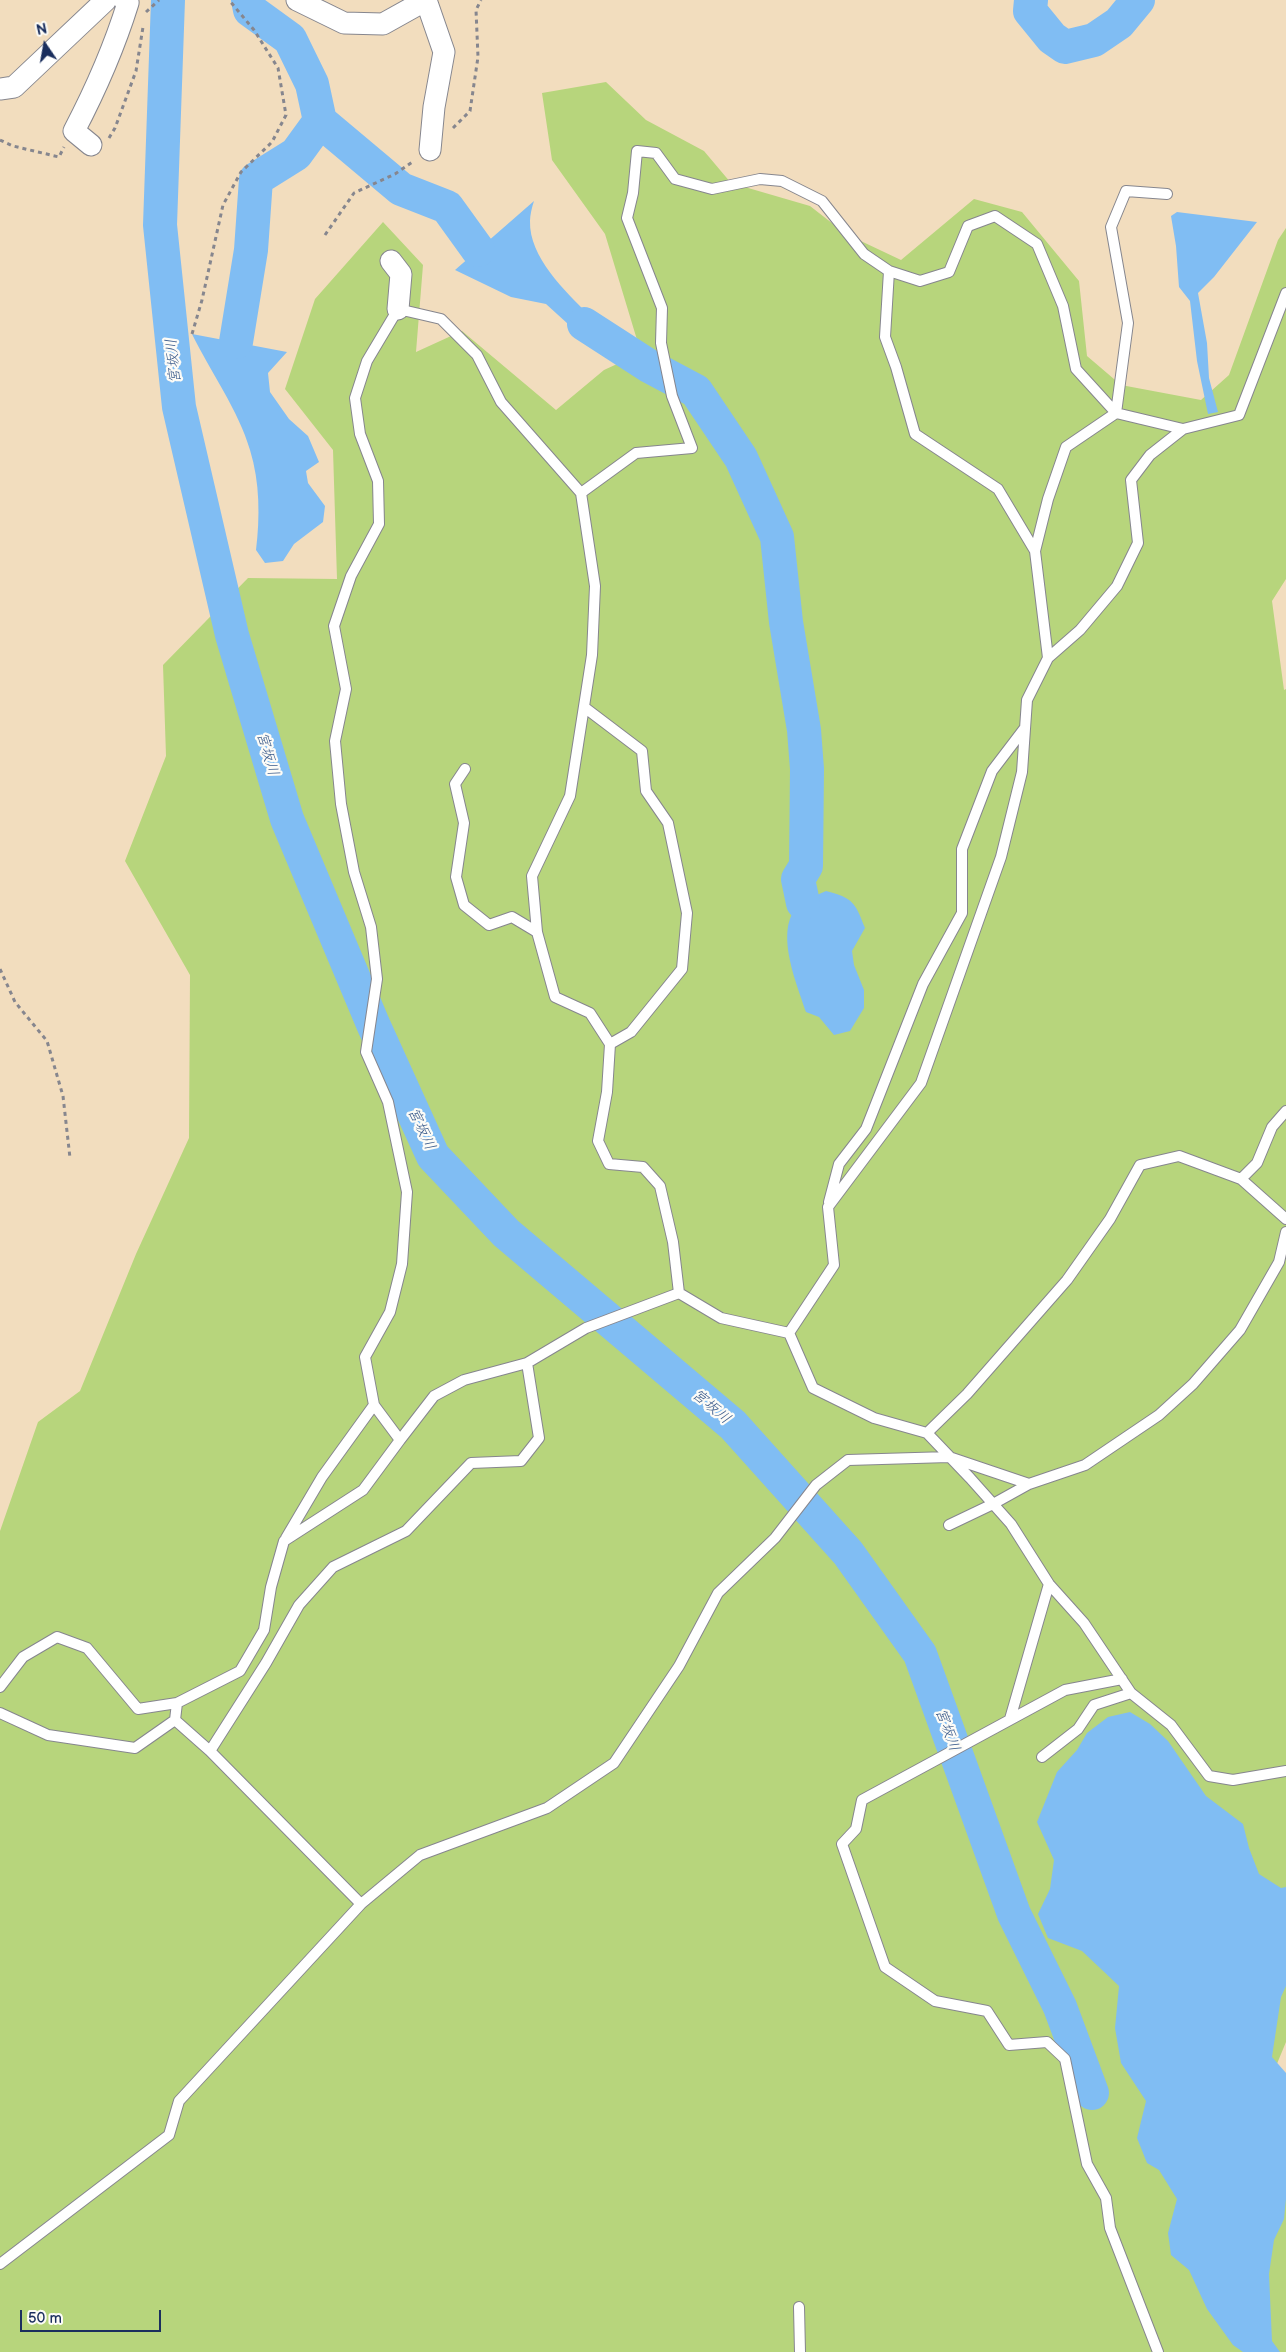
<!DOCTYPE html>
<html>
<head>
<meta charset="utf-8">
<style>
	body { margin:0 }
	#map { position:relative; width:1286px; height:2352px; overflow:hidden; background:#f2ddbe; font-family:"Balsamiq Sans",sans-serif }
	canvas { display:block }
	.north { position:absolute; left:20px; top:20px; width:50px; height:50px; -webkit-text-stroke:4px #fdfcf7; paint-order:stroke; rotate:348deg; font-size:14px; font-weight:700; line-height:20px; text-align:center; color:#1b2f5e }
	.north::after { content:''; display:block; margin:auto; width:18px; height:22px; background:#1b2f5e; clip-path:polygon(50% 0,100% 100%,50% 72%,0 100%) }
	.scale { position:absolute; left:20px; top:2310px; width:141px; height:22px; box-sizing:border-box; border:2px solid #1b2f5e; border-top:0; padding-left:6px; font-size:15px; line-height:18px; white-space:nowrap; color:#1b2f5e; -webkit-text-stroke:4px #fdfcf7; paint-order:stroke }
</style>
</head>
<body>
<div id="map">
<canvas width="1286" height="2352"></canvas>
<div class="north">N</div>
<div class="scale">50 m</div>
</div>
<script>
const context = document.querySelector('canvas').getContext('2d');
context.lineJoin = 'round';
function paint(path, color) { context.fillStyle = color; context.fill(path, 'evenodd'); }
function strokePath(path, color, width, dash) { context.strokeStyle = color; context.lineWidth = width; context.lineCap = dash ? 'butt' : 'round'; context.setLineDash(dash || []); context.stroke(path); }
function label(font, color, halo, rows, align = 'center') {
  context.font = font + ' "Balsamiq Sans","Klee One",sans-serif'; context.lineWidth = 4.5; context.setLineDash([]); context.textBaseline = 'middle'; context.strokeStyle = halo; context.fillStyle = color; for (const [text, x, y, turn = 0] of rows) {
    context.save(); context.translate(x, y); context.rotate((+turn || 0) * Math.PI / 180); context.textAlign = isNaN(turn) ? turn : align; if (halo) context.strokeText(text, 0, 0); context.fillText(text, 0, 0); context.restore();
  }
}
const green = new Path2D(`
	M606,82L646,120L704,151L731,183L810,206L846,234L901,260L974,199L1022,212L1079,281L1087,356L1121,385L1201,400L1229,375L1278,240L1286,228V579L1272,601L1284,690L1286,689V2042L1274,2071L1286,2084V2352H0V1531L38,1422L80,1391L136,1254L189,1138L190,975L125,861L166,756L163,665L248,578L337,579L333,450L285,389L315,299L383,222L423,265L416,352L462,331L556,410L604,370L641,353L605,234L552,160L542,93Z`);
const water = new Path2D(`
	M534,201C532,207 530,215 530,221C529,257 565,291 589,315L584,324H568L546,304L511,297L455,270Z
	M1177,212L1257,222L1214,277L1198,293L1207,343L1209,378L1218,412L1208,414L1197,361L1190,301L1179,287L1176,246L1171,216Z
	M192,334L287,352L268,373L270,392L289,419L308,436L319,462L306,471L308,483L325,506L323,522L294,544L283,561L265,563L256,550C260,518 260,482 250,450C239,411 210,371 192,334Z
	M826,891C853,898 855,902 865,928L852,951L854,965L864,990V1008L850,1031L834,1035L819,1017L806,1012C797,984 773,929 799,905C807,898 817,895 826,891Z
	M1130,1712L1150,1724L1168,1741L1206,1796L1243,1824L1249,1848L1259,1874L1281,1888L1286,1887V1986L1281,1997L1272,2057L1286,2073V2199L1284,2219L1274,2240L1269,2274L1272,2341L1280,2352H1243L1233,2345L1207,2309L1189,2270L1171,2255L1168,2233L1177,2199L1159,2170L1147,2163L1137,2138L1146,2101L1121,2063L1115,2028L1119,1986L1082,1951L1048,1938L1038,1914L1050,1889L1054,1860L1037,1822L1057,1772L1077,1750L1087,1733L1108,1717Z`);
const river = new Path2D(`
	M168,0L160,225L179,407L232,635L287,819L373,1024L433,1156L506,1233L733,1425L848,1553L920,1654L1014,1914L1060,2007L1092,2093
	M248,0L250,10L290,39L312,84L320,121L401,189L447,207L478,250
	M1031,0L1030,11L1052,38L1065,47L1094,40L1119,23L1138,0
	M584,324L649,366L696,391L741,458L777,537L786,622L804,730L807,769L806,866L798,879L803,903
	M236,342L251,250L256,179L296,154L320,121`);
const path = new Path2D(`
	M146,12L159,0
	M453,128L470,111L478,57L476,10L481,0
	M109,138L115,128L136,71L143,27
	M0,140L13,146L59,157L64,147
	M325,235L354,193L395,174L414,161
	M192,334L202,300L223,205L241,172L272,142L286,115L278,68L254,30L229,0
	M0,969L15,1002L47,1041L63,1096L70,1158`);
const lane = new Path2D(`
	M889,271L920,281L949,272L968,226L995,216L1037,244L1063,306L1076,369L1116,413L1183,429L1239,415L1286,293
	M581,493L636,453L692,448L672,396L661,343L662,308L627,218L633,193L637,151L656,153L675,179L712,189L760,179L782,181L822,201L864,254L889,271L885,337L896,367L915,434L998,489L1035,551L1048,658L1027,700L1022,772L1001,857L921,1083L828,1207L834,1265L789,1333
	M1035,551L1048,499L1066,447L1116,413L1128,323L1111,227L1126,191L1167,194
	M1048,658L1080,630L1117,586L1138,543L1131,480L1150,455L1183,429
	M584,707L642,751L646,791L668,823L687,913L682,969L631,1032L610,1044
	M465,769L455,784L464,823L456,877L464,905L489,925L512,917L537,932
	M1241,1179L1257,1163L1272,1127L1286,1111
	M829,1202L839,1164L866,1129L923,984L962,913V849L992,771L1024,729
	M527,1363L586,1328L679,1293
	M927,1433L967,1394L1067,1280L1110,1219L1140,1165L1179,1156L1241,1179L1286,1219
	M1029,1484L1085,1465L1159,1415L1193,1384L1240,1330L1279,1262L1286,1232
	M286,1538L322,1477L374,1405
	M1122,1679L1065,1690L862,1800L856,1829L842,1844L885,1967L935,2001L987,2011L1009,2045L1047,2042L1065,2059L1087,2164L1106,2198L1110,2228L1158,2352
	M0,1687L23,1657L57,1637L87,1648L138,1709L177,1703
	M0,1713L48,1735L135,1748L175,1720L177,1703L240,1671L264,1630L271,1587L284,1541L363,1490L400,1440L374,1405L365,1357L390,1312L402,1264L407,1192L388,1102L366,1052L377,979L371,927L354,872L341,804L335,741L346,689L334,626L351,576L379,524L378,481L360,434L355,398L367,361L398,309L441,319L477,355L501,402L581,493L595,586L592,655L570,796L532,876L537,932L555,997L590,1013L610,1044L607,1092L598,1141L609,1164L643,1167L660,1186L673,1242L679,1293L721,1318L789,1333L813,1388L874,1418L927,1433L970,1478L1011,1524L1049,1584L1084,1623L1131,1693L1171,1725L1209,1776L1233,1780L1286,1771
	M1010,1719L1049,1584
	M175,1720L210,1751L266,1663L299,1605L333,1567L406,1531L471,1463L521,1461L539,1438L527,1363L464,1380L434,1396L400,1440
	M1042,1757L1078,1729L1094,1705L1131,1693
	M361,1904L420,1855L547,1808L614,1763L679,1666L718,1593L775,1538L816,1485L848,1460L949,1457L1029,1484L993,1504L949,1525
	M0,2264L169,2135L179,2101L361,1904L210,1751
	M799,2307L800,2352`);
const street = new Path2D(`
	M297,0L344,23L383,24L426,0L444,52L434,107L430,150
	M0,89L14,87L106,0
	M91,145L74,131C96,89 114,48 128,3L124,0
	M391,261L401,274L398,309`);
const waterNames = [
	["宮坂川",174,361,-96],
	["宮坂川",267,754,74],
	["宮坂川",421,1129,65],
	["宮坂川",711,1407,40],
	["宮坂川",947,1730,70]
];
paint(green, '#b7d57c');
paint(water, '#80bdf3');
strokePath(river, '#80bdf3', 34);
strokePath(lane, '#86868e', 12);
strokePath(street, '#86868e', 23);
strokePath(path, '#86868e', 3, [4, 4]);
strokePath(lane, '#fff', 10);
strokePath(street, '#fff', 21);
label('italic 15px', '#395a8b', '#fdfcf7', waterNames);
</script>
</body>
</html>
